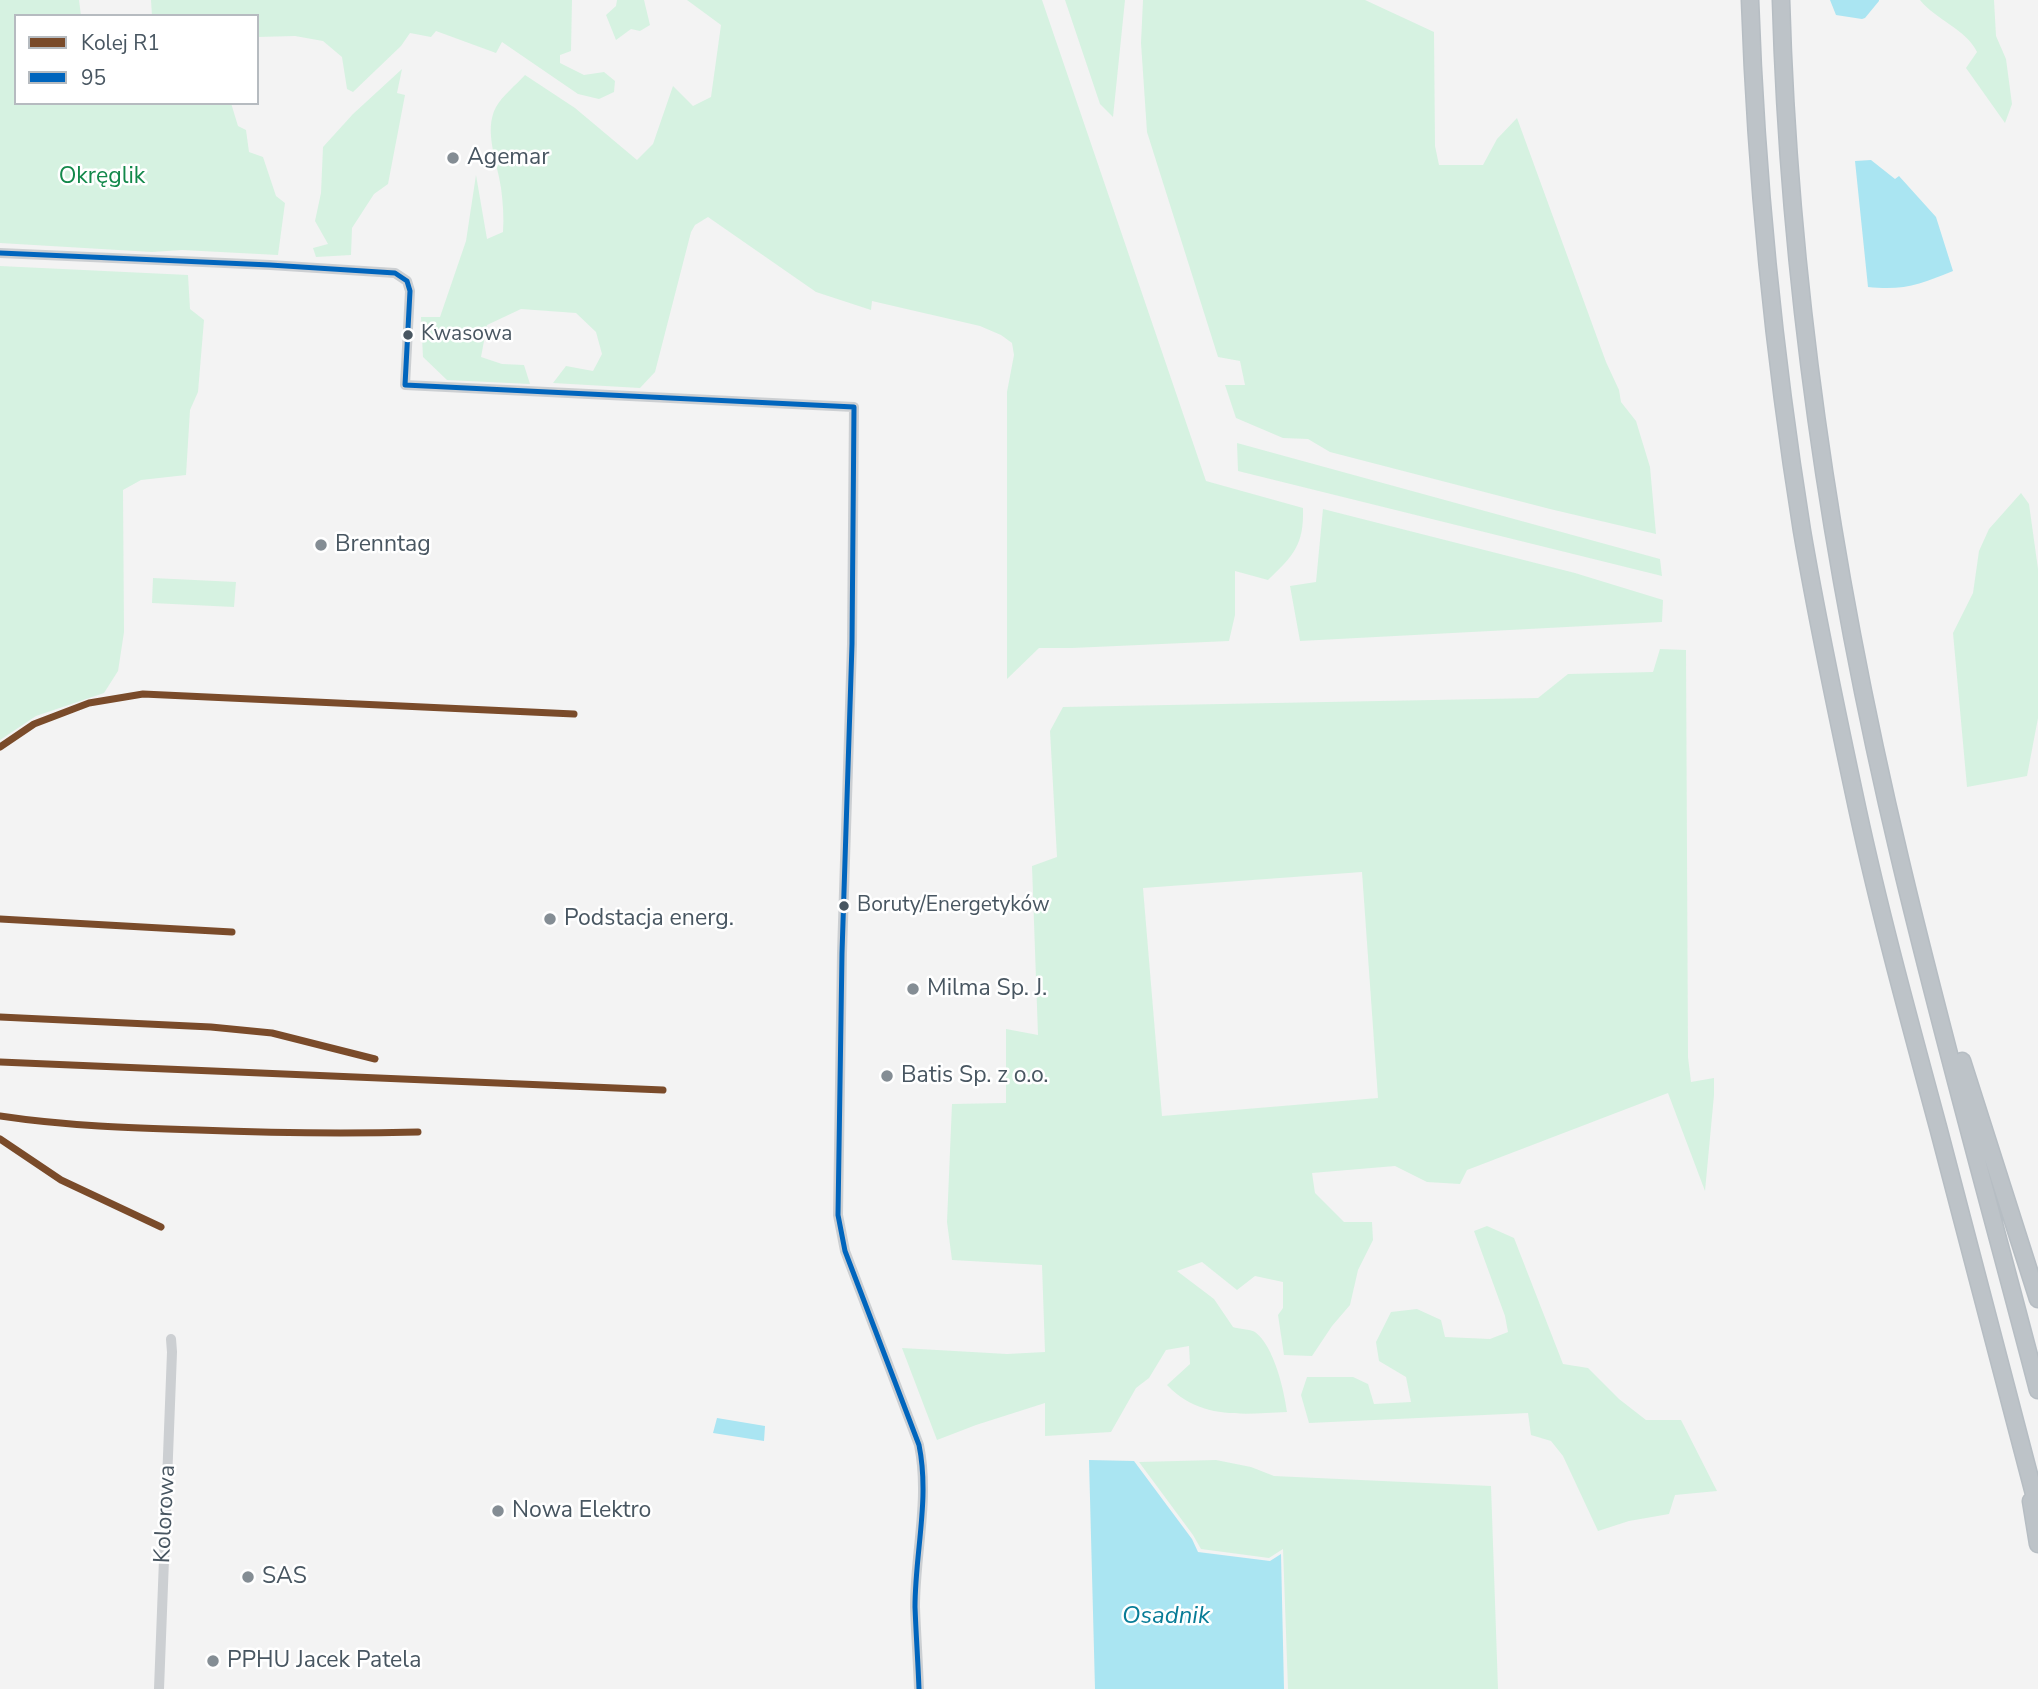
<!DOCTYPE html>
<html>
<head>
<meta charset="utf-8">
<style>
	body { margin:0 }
	#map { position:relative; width:2038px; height:1689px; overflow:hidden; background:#f3f3f3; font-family:"Nunito Sans",sans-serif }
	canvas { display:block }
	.legend { position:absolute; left:14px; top:14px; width:245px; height:91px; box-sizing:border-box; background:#fff; border:2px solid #b6bbc0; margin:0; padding:9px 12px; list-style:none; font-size:21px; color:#485661 }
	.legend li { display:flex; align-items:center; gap:14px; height:35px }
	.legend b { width:35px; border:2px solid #b6bbc0 }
</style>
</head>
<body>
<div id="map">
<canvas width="2038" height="1689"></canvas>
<ul class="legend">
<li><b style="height:9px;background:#7a4b2a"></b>Kolej R1</li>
<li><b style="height:9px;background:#0065bd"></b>95</li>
</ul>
</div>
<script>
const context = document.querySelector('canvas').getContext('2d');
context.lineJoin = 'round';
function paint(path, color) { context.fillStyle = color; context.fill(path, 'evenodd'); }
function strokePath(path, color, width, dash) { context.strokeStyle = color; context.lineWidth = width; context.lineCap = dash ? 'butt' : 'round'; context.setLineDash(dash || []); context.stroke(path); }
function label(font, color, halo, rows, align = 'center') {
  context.font = font + ' "Nunito Sans",sans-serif'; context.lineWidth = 5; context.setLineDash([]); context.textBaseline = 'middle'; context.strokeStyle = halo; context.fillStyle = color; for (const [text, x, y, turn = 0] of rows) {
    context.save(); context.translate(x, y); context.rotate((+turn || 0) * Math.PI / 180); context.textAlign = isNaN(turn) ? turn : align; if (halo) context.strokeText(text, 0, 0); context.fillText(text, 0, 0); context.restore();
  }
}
const green = new Path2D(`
	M0,0H79L81,16H16V103H231L238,126L246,130L249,152L263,157L276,196L285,203L278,255L182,250L152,252L0,243Z
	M151,0H572L571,51L560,55V63L584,75L604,72L615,81L614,92L599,99L578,94L502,42L496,53L436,31L431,37L410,33L401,46L353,92L347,89L342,57L323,41L295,36L257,37V16H152Z
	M617,0H644L650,25L640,31L631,29L616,40L606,15L616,6Z
	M687,0H1042L1206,481L1303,508C1304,545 1294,555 1268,580L1235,571V615L1229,641L1072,648H1039L1007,679V392L1014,355L1012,343L1001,335L980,326L872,301L871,310L816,292L708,217L695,225L691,232L655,372L640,388L553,383L566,366L593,371L602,354L596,332L576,313L521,309L487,325L481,357L502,364L524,365L530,384L447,380L423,357L421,317H440L466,241L476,175L487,239L503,232C504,217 503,203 501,188C498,164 483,131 496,107C502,96 516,85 525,75L575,108L637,160L653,144L673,86L693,106L711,97L721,25Z
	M1065,0H1125L1113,117L1100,104Z
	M1143,0H1365L1434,32L1435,146L1439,165H1483L1497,139L1517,118L1606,362L1619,390L1621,402L1636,421L1650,467L1656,534L1550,509L1330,452L1308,439L1283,438L1236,418L1225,385H1245L1240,361L1218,357L1147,132L1141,43Z
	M1920,0H1994L1996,36L2006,59L2012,104L2005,123L1966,68L1977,52C1966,29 1936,20 1920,0Z
	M402,69L397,93L405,95L388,184L374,194L352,228L351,255L316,257L313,248L328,244L315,221L321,193L323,147L353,114Z
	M0,266L188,275L190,309L204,320L198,392L190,410L186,475L141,480L123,490L124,632L118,671L104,693L36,716L0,740Z
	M1237,443L1660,559L1662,576L1238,471Z
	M2021,493L2029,504L2038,569V718L2027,776L1967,787L1953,633L1973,593L1979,551L1989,529Z
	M1323,509L1575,573L1663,600L1662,622L1300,641L1290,586L1316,582Z
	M153,578L236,582L234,607L152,603Z
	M1660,649L1686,650L1688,1057L1691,1082L1714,1078V1095L1705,1191L1668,1093L1467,1170L1460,1184L1427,1182L1395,1166L1312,1173L1315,1193L1344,1222H1372L1373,1240L1358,1270L1350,1305L1332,1326L1312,1356L1284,1355L1278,1315L1283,1308V1282L1255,1276L1237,1290L1202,1262L1177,1271L1214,1299L1233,1327C1239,1329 1250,1329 1255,1332C1274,1346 1284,1390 1287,1412C1243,1414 1200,1420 1167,1385L1190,1364L1189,1346L1166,1350L1149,1378L1136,1388L1111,1432L1045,1436V1403L976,1425L937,1440L902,1348L1007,1354L1045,1352L1042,1265L952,1260L947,1222L952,1104L1006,1103V1029L1038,1035L1032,866L1057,857L1050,731L1063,707L1538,698L1568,674L1653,672ZM1362,872L1378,1098L1162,1116L1143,888Z
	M1487,1226L1514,1238L1563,1364L1588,1368L1619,1399L1646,1420H1681L1717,1491L1675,1495L1669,1514L1629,1521L1598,1531L1563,1456L1551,1441L1531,1435L1528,1413L1309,1423L1301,1395L1307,1377H1353L1368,1384L1374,1404L1411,1402L1406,1377L1379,1361L1376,1342L1391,1312L1417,1309L1441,1320L1445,1337L1490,1339L1508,1332L1505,1316L1474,1231Z
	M1216,1460L1251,1467L1274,1476L1491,1486L1498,1689H1288L1283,1549L1269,1558L1201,1549L1193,1535L1139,1462Z`);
const water = new Path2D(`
	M1830,0H1879V1L1865,18L1862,19L1836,15Z
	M1871,160L1895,179L1899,176L1936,217L1953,271C1921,284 1904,291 1868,287L1855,161Z
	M717,1418L765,1426L764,1441L713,1433Z
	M1089,1460L1134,1461L1192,1539L1198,1552L1270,1561L1281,1554L1284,1689H1095Z`);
const minor = new Path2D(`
	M0,253L270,265L395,273L407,281L410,291L405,385L854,407L852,644L842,953L838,1215L845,1251L919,1445C930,1499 915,1552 915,1607C916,1634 918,1662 919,1689
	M159,1689L172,1352L171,1339`);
const highway = new Path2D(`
	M1750,0C1756,177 1774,356 1802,531C1818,625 1838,719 1858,812C1881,918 1910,1023 1938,1127C1972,1255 2005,1382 2038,1509
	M1781,0C1789,289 1833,578 1900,859C1942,1037 1992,1213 2038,1390
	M1962,1061L2038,1299
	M2031,1501L2038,1544`);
const bus1 = new Path2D(`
	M0,253L270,265L395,273L407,281L410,291L405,385L854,407L852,644L842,953L838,1215L845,1251L919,1445C930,1499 915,1552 915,1607C916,1634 918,1662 919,1689`);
const rail1 = new Path2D(`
	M0,747L34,724L89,703L143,694L574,714
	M0,919L232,932
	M0,1017L211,1027L272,1033L375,1059
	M0,1062L663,1090
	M0,1116C66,1126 132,1128 198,1130C272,1133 345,1134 418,1132
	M0,1139L61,1180L161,1227`);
const markers = [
	[453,158,7,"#848d94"],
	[408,335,6,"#485661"],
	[321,545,7,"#848d94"],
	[844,906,6,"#485661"],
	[550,919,7,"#848d94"],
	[913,989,7,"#848d94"],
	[887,1076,7,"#848d94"],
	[498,1511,7,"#848d94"],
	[248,1577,7,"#848d94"],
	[213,1661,7,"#848d94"]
];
const busNames = [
	["Kwasowa",421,335],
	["Boruty/Energetyków",857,906]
];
const poiNames = [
	["Agemar",467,158],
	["Brenntag",335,545],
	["Podstacja energ.",564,919],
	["Milma Sp. J.",927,989],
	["Batis Sp. z o.o.",901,1076],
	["Nowa Elektro",512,1511],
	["SAS",262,1577],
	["PPHU Jacek Patela",227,1661]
];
const parkNames = [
	["Okręglik",102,177]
];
const streetNames = [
	["Kolorowa",166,1514,-87]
];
const waterNames = [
	["Osadnik",1166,1617]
];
paint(green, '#d6f2e1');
paint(water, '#aae5f2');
strokePath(highway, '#b6bdc3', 19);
strokePath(minor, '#cccfd2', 10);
strokePath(highway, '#bdc3c8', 16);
strokePath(bus1, '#0065bd', 5);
strokePath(rail1, '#7a4b2a', 7);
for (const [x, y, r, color] of markers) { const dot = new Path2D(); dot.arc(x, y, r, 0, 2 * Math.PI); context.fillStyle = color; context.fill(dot); strokePath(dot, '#fff', 2.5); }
label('21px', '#485661', '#fff', busNames, 'left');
label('23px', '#485661', '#fff', poiNames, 'left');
label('23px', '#12884a', '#fff', parkNames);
label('23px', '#485661', '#fff', streetNames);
label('italic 24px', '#077c97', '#fff', waterNames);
</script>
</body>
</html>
